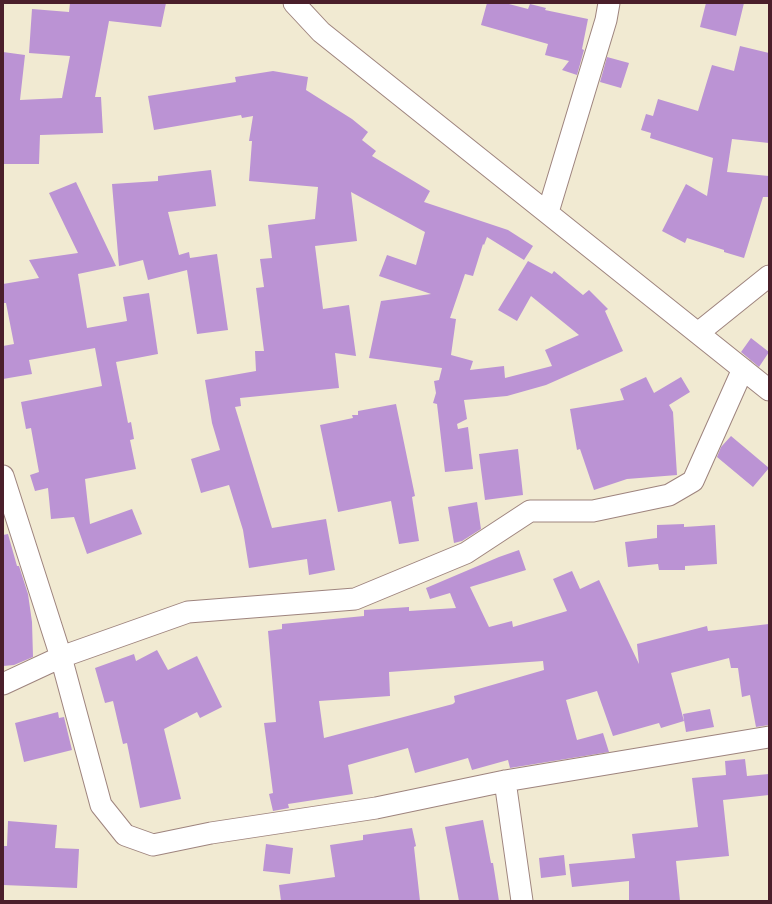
<!DOCTYPE html>
<html>
<head>
<meta charset="utf-8">
<style>
	body { margin:0 }
	#map { position:relative; width:772px; height:904px; overflow:hidden; background:#f1ead2; font-family:"Comic Neue",sans-serif }
	canvas { display:block }
	.frame { position:absolute; inset:0; border:4px solid #4a1f2b; pointer-events:none }
</style>
</head>
<body>
<div id="map">
<canvas width="772" height="904"></canvas>
<div class="frame"></div>
</div>
<script>
const context = document.querySelector('canvas').getContext('2d');
context.lineJoin = 'round';
function paint(path, color) { context.fillStyle = color; context.fill(path, 'evenodd'); }
function strokePath(path, color, width, dash) { context.strokeStyle = color; context.lineWidth = width; context.lineCap = dash ? 'butt' : 'round'; context.setLineDash(dash || []); context.stroke(path); }
const building = new Path2D(`
	M70,3H166L161,27L109,21L95,97H101L103,133L40,135L39,164H3V52L25,55L20,100L62,98L70,56L29,53L32,9L69,12Z
	M487,3H505L528,9L530,4L546,8L545,10L588,19L582,49L584,50L577,75L562,70L569,61L545,55L548,44L481,25Z
	M706,3H744L736,36L700,27Z
	M740,46L769,53V143L732,139L727,172L769,176V197H763L744,258L724,252V250L687,238L685,243L662,231L686,184L707,196L713,158L650,138L651,133L641,130L646,114L653,116L658,99L698,111L712,65L734,71Z
	M607,57L629,63L621,88L600,82Z
	M273,71L308,77L306,90L352,119L368,132L362,140L376,151L372,156L430,191L424,202L508,230L533,246L524,260L487,237L484,245L483,244L473,276L465,274L450,318L456,319L451,355L473,361L470,370L504,366L505,378L552,366L545,350L579,335L531,296L517,321L498,310L528,261L552,274L554,271L583,295L589,290L608,309L605,311L623,351L546,385L507,396L464,400L467,419L457,424L458,429L468,427L473,469L445,472L437,404L433,403L436,393L434,381L439,380L442,368L369,358L381,301L431,294L379,276L387,255L416,265L425,232L351,192L357,241L315,246L323,309L349,305L356,356L335,353L339,388L240,398L241,406L235,407L272,528L326,519L335,570L309,575L307,559L249,568L243,530L229,485L201,493L191,459L220,450L212,423L205,380L256,371L255,351H264L256,288L264,287L260,259L272,258L268,225L315,219L318,187L249,181L252,141H249L253,116L242,118L241,115L154,130L148,96L236,82L235,77Z
	M211,170L216,206L168,212L179,255L189,252L190,258L217,254L228,330L197,334L187,270L148,280L143,260L119,266L112,184L158,181V176Z
	M76,182L116,266L78,274L87,328L127,321L123,297L149,293L158,354L116,362L128,423L131,422L134,439L130,440L136,469L85,479L90,524L132,509L142,534L87,554L74,517L51,519L48,488L35,491L30,475L39,472L31,428L26,429L21,402L102,386L95,348L29,360L32,374L3,379V346L14,344L6,303H3V284L39,278L29,260L78,253L49,193Z
	M751,338L769,352L759,367L741,352Z
	M646,377L654,393L681,377L690,392L669,405L673,412L677,475L627,479L594,490L580,449L577,450L570,409L624,400L620,389Z
	M396,404L415,496L412,497L419,541L399,544L391,501L338,512L320,425L353,418L352,415H358V411Z
	M731,436L769,468L753,487L717,457L721,447Z
	M518,449L523,495L485,500L479,454Z
	M477,502L481,529L462,541L454,543L448,507Z
	M684,524V527L715,525L717,564L685,566V570H659L658,564L628,567L625,542L657,538V525Z
	M8,534L17,566H19L28,594L32,622L33,657L14,665L3,666V535Z
	M519,550L526,570L470,587L489,627L512,621L513,627L567,611L553,579L572,571L580,589L599,580L639,664L637,644L707,626L708,631L769,624V725L756,727L750,695L742,697L738,668H731L729,658L671,673L684,721L661,728L659,723L613,736L597,691L566,700L577,740L603,733L609,752L510,768L508,760L472,770L468,758L415,773L408,748L348,765L353,794L288,804L289,808L273,811L269,794L273,793L264,723L276,722L268,631L282,629V624L364,616V610L409,607V611L456,608L450,593L430,599L426,588L499,557ZM543,661L544,670L454,696L455,702L453,704L324,738L319,701L390,696L389,672Z
	M157,650L168,670L197,656L222,707L200,718L197,712L164,729L181,799L140,808L127,743L123,744L113,701L105,703L95,668L134,654L136,661Z
	M710,709L714,727L686,732L683,714Z
	M58,712L59,718L64,717L72,750L24,762L15,723Z
	M745,759L747,776L769,774V795L723,800L729,856L676,861L680,901H629V881L572,887L569,864L635,858L632,834L698,827L692,778L726,775L725,761Z
	M483,820L491,863H493L499,901H459L445,827Z
	M8,821L57,825L55,848L79,849L77,888L3,885V846H7Z
	M412,828L416,846L414,847L420,901H281L279,885L335,877L330,845L363,840V835Z
	M266,844L293,848L290,874L263,871Z
	M564,855L566,875L541,878L539,858Z`);
const minor = new Path2D(`
	M294,3L321,32L769,390
	M548,212L606,20L609,3
	M698,333L769,276
	M3,476L61,657L101,805L125,835L153,845L211,833L376,808L505,781L769,737
	M3,684L61,657L188,612L355,599L466,553L530,511H593L669,495L693,481L743,369
	M505,781L522,901`);
paint(building, '#bb93d4');
strokePath(minor, '#9e847e', 23);
strokePath(minor, '#fff', 21);
</script>
</body>
</html>
